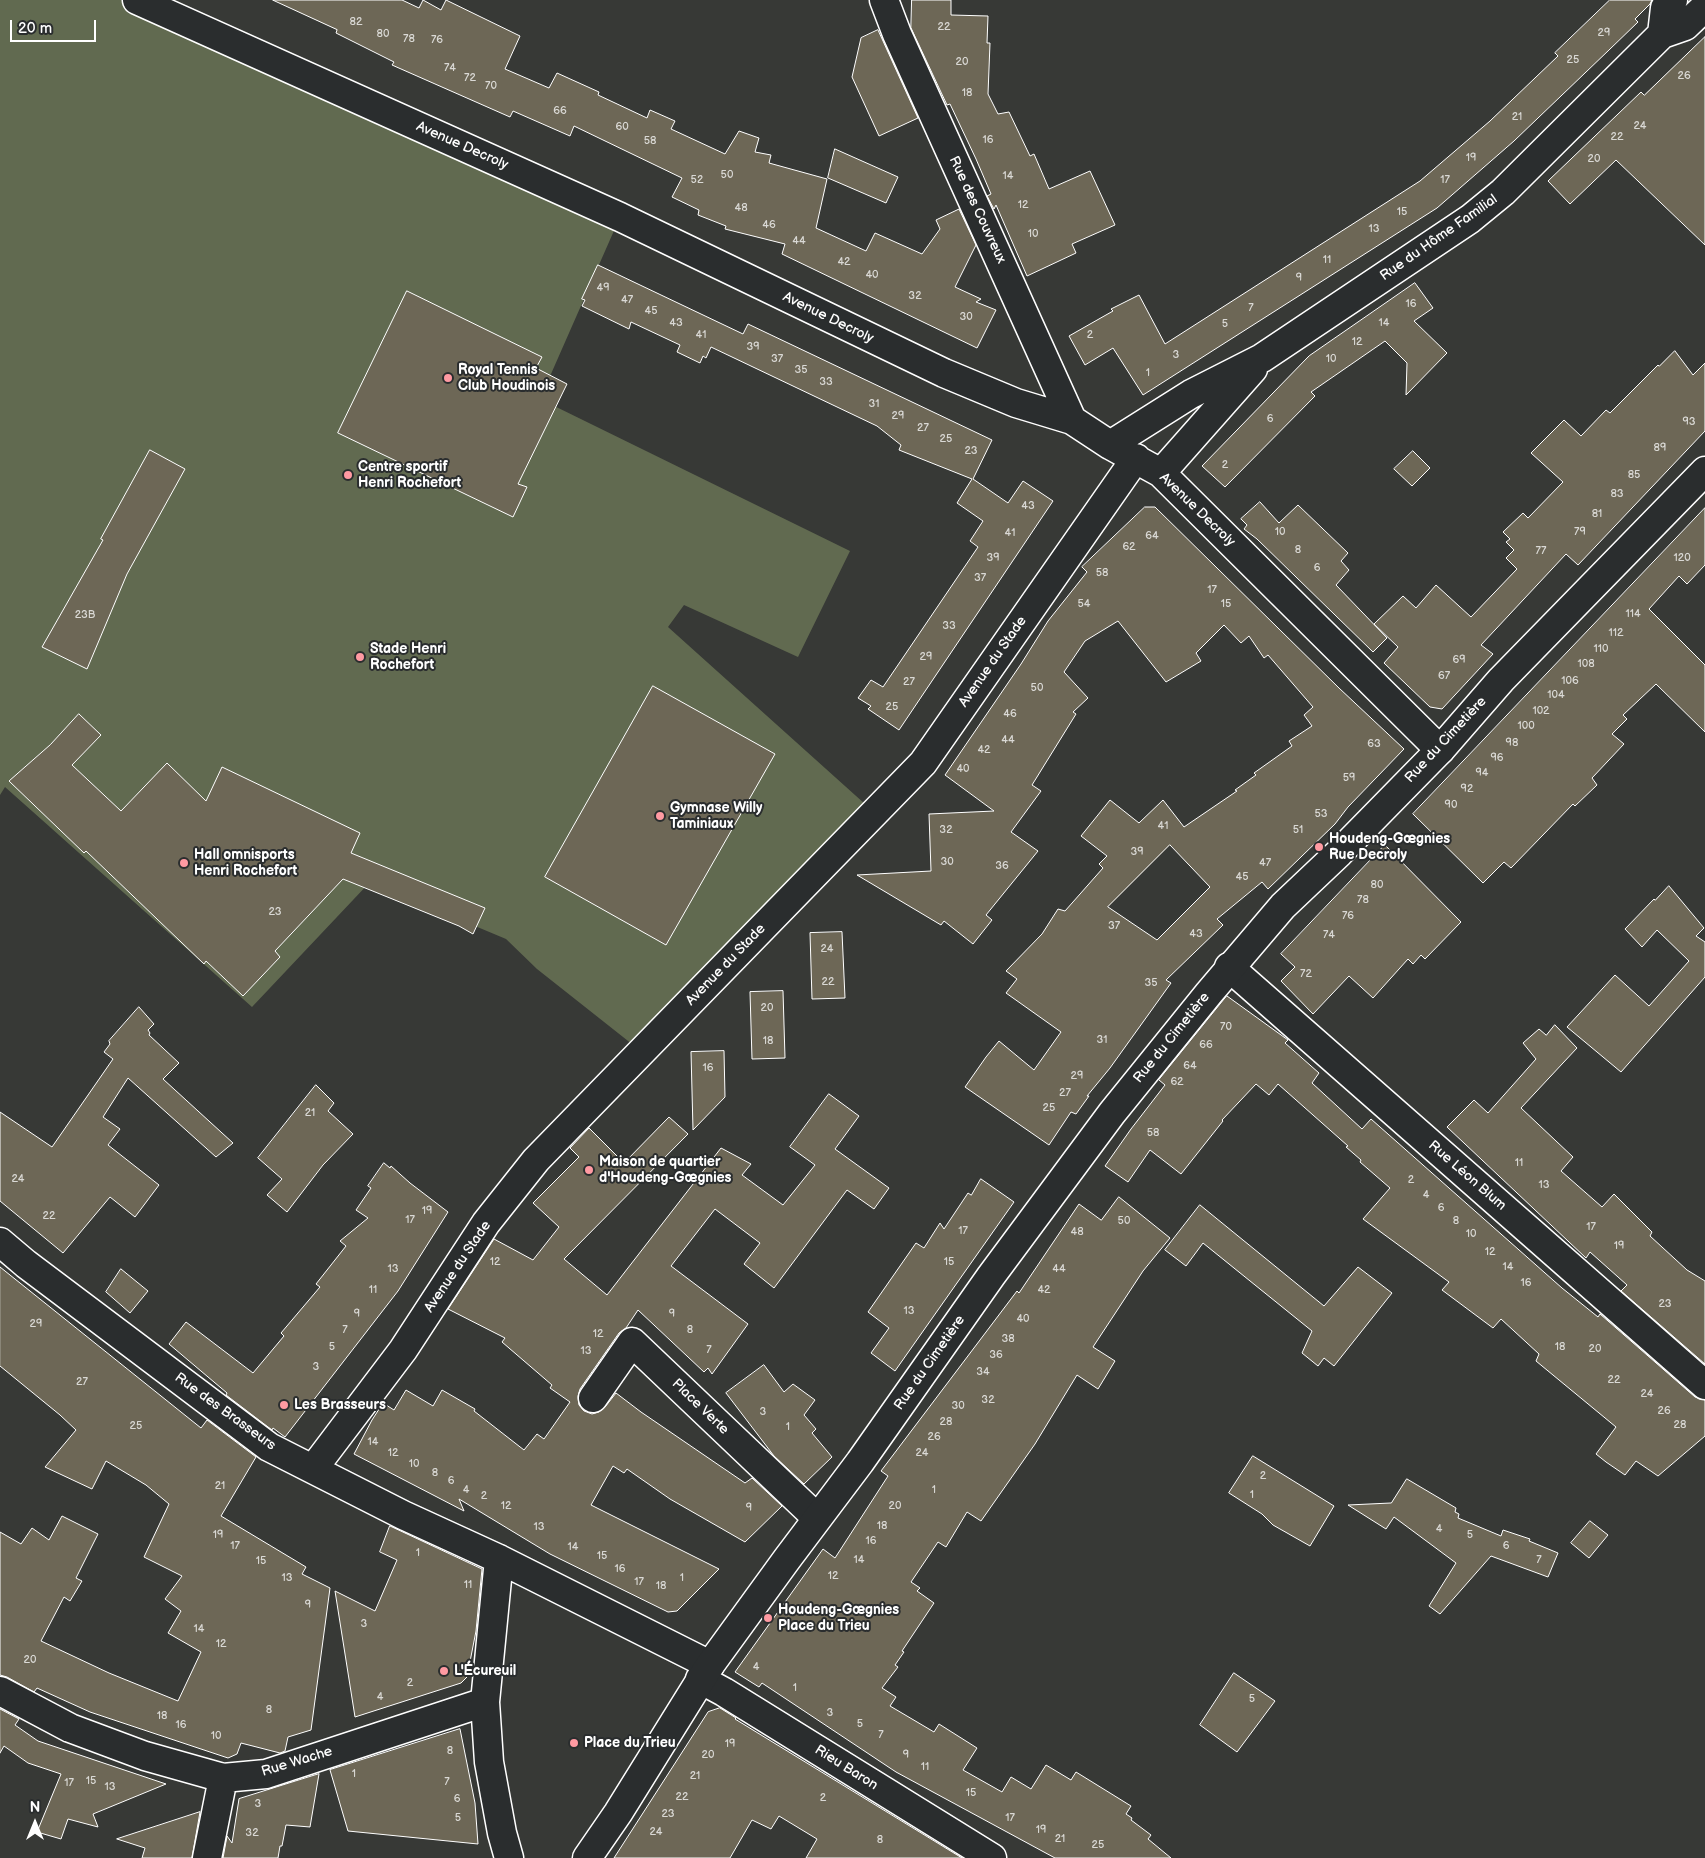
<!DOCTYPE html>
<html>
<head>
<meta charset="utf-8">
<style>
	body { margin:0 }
	#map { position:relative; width:1705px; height:1858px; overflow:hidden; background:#373936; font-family:"Balsamiq Sans",sans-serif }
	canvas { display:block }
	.north { position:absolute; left:10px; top:1798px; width:50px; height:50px; -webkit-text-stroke:4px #2a2d2e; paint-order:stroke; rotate:0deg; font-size:14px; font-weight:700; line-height:20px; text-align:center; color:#fff }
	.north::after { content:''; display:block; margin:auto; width:18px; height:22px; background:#fff; clip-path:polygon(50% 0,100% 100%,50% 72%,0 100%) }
	.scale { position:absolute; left:10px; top:20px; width:86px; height:22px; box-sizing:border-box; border:2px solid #fff; border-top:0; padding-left:6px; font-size:15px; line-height:18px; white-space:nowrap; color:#fff; -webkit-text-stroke:4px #2a2d2e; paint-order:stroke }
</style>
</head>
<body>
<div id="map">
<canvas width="1705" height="1858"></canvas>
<div class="north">N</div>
<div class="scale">20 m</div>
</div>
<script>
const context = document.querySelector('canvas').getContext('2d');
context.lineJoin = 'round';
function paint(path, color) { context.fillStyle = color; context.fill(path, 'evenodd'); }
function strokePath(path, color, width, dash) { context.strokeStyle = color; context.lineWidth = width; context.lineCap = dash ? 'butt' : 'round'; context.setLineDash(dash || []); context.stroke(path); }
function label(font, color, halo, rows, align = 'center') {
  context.font = font + ' "Balsamiq Sans",sans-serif'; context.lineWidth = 4; context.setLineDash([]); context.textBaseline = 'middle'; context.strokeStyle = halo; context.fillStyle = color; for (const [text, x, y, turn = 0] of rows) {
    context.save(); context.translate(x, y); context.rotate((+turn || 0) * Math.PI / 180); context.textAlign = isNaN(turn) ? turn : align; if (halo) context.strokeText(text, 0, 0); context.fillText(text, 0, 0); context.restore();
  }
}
const green = new Path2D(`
	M0,0H137L620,217L540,399L850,551L798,657L684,605L668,627L875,813L642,1052L537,969L506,939L370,882L252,1007L5,787L0,795Z`);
const building = new Path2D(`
	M273,0H402L419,8L423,0L441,10L446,0L520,36L505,69L549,88L557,73L599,92L598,95L647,118L650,110L675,121L671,129L725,154L739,131L759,138L755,152L771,155L769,163L827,179L816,228L866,251L875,233L922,254L940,229L936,220L959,209L976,245L955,287L981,299L976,302L996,310L977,348L782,254L785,244L725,229L726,226L698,215L699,210L672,197L682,178L574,126L570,136L513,111L510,117L392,65L394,62L336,33L337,30Z
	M912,0H951V15L988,16L987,43H990L988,94L998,114L1009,112L1030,156L1034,154L1049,189L1090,171L1115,225L1072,244L1076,253L1027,276L996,205L994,209L987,196L991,194L976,159L950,104L947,105L911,28Z
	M1610,0H1652L1650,4L1635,19L1638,22L1609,50L1514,141L1437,208L1143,395L1113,348L1085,365L1069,336L1113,311L1111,309L1139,295L1165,344L1420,181L1490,121L1558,56L1555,53Z
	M878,30L918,118L879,136L852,77L861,38Z
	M1705,37V245L1616,160L1570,204L1548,181L1641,92L1644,95Z
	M835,149L898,177L886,203L828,178Z
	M598,265L743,334L748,324L992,440L973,479L1008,503L1023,481L1053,501L899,730L868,709L871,706L858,698L871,680L883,687L978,547L970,541L983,521L957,503L972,479L899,450L901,445L877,426L711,347L706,358L703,356L700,363L677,352L680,345L631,322L629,329L582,306L585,300L582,299Z
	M1415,283L1433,308L1414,321L1447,353L1406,395L1407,363L1385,341L1311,392L1315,396L1225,487L1202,466L1309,356Z
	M407,291L542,357L536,368L567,384L518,484L527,487L513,517L338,433Z
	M1675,351L1693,375L1705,363V431L1578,565L1566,554L1481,645L1493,654L1442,709L1430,707L1384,663L1398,647L1374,624L1403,596L1416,608L1436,585L1471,617L1517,569L1506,558L1514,550L1506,542L1510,539L1503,532L1523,513L1528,518L1563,482L1531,453L1564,420L1581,436L1606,410L1610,413L1658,365L1659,366Z
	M150,450L185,469L127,574L87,669L42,647L103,540L101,539Z
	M1413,451L1430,468L1412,486L1394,469Z
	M1260,502L1279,523L1298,505L1348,553L1341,561L1349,570L1336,585L1387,638L1373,652L1257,539L1244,529L1247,525L1241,519Z
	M1145,507H1155L1339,688L1404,749L1348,807L1335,824L1268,889L1262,882L1217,919L1223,925L1166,980L1171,983L1110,1068L1087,1096H1089L1076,1114L1071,1112L1049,1145L965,1087L986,1057L999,1041L1034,1070L1061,1032L1006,993L1017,979L1006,971L1042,934L1058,909L1065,911L1103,868L1099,864L1107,856L1081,836L1110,800L1139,823L1163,800L1184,827L1237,791L1235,790L1256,775L1254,773L1292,746L1289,741L1312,726L1304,715L1313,707L1268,655L1264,658L1249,636L1241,643L1224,625L1196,653L1201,661L1166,682L1118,621L1085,641L1064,672L1088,698L1073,712L1076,714L1032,785L1041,791L1011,832L1038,851L986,915L992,920L973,944L944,921L941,925L857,875L931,871L929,814L994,811L945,775L1021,664L1048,621L1087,572L1082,567ZM1170,845L1210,887L1157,940L1108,907Z
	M1705,508V565L1687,584L1679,576L1649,609L1705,665V732L1656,684L1623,715L1627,719L1612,734L1624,744L1592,778L1597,785L1575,806L1573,804L1511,868L1504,862L1483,883L1413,814Z
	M653,686L775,754L666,945L545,877Z
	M79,714L101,735L72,765L121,811L167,763L206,801L222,767L360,833L351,853L485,908L473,934L459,926L343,879L275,951L280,957L243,996L206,961L204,964L86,851L84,853L9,781L50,745Z
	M1385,845L1461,922L1425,959L1421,955L1413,964L1408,959L1373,998L1349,976L1313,1014L1281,981L1295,967L1281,954Z
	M1669,886L1704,928L1696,936L1705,942V977L1621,1072L1567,1027L1615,975L1649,1006L1689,961L1657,930L1642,947L1625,929L1654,899L1655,900Z
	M842,932L845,998L812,999L810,933Z
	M783,991L785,1058L752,1059L750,992Z
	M1227,996L1288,1040L1285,1043L1319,1073L1312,1083L1362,1129L1371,1119L1562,1288L1598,1317L1600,1314L1695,1397L1705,1400V1436L1658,1476L1636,1461L1625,1475L1606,1462L1596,1454L1616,1427L1536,1361L1539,1354L1501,1319L1493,1328L1442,1290L1449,1282L1363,1219L1390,1188L1360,1162L1361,1160L1346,1147L1348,1146L1278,1084L1269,1095L1256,1084L1222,1120L1223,1121L1181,1174L1150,1150L1128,1182L1105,1166L1131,1129L1165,1085L1159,1080Z
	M139,1007L154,1024L148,1030L150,1033L149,1035L179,1063L163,1079L233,1143L216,1157L128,1078L103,1117L120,1129L108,1145L159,1185L135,1217L110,1197L63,1253L0,1201V1112L52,1147L113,1059L104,1052L110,1044L109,1041Z
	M1555,1025L1577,1048L1521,1108L1573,1157L1561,1171L1602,1207L1614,1194L1652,1232L1650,1236L1687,1270L1705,1281V1364L1621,1291L1627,1285L1590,1252L1586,1258L1447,1127L1474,1100L1488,1113L1536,1059L1523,1043L1539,1029L1546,1035Z
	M724,1051L725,1097L693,1130L691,1052Z
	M316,1085L334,1103L328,1111L353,1134L323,1165L287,1212L267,1195L282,1179L258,1158Z
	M829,1094L859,1116L835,1149L889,1188L874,1209L847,1190L774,1288L744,1264L760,1243L715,1209L671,1266L748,1324L712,1374L708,1368L704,1372L638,1310L626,1328L619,1333L580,1389L578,1396L579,1405L584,1411L592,1414L599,1412L605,1407L616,1393L641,1412L745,1483L752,1478L782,1506L745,1542L670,1499L627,1469L624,1473L613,1466L591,1505L719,1569L677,1611L668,1612L550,1554L459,1499L464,1511L354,1454L372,1420L383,1403L394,1410L406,1390L433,1406L442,1390L475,1409L474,1411L524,1450L537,1434L544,1439L570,1402L550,1388L552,1385L502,1342L505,1338L448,1309L494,1239L533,1260L559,1227L533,1203L579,1157L570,1148L589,1128L624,1163L669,1117L688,1134L564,1259L607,1295L721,1148L751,1164L742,1175L783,1205L815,1165L790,1147Z
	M384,1163L390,1168L391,1166L410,1183L448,1212L398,1291L285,1437L273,1428L272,1430L226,1395L227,1393L169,1344L186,1322L253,1373L284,1336L281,1333L320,1287L316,1284L346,1246L340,1241L368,1218L356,1210L371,1188L368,1186Z
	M981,1179L1014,1202L895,1371L871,1353L889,1328L868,1312L916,1243L924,1248L940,1223L944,1229L968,1193L971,1195Z
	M1119,1197L1170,1238L1143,1271L1093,1347L1115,1361L1098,1389L1077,1375L1035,1444L981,1521L967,1512L946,1547L938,1542L911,1582L920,1588L917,1591L934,1603L902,1651L904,1652L895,1665L898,1667L882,1688L896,1697L890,1706L934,1732L939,1724L977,1748L963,1770L1002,1792L1011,1777L1031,1789L1046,1765L1071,1780L1076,1772L1131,1806L1126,1814L1132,1818L1131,1820L1151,1835L1148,1839L1171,1858H1055L896,1772L762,1683L759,1687L735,1672L823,1549L835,1558L888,1476L881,1471L1017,1291L1019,1293L1079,1204L1101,1220Z
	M1200,1205L1324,1306L1358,1267L1392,1293L1334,1366L1324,1358L1318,1366L1302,1353L1312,1331L1203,1243L1186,1266L1165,1250Z
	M0,1267L201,1428L207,1420L256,1457L221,1516L306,1567L302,1574L330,1588L311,1730L288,1737L285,1751L280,1753L241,1743L237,1754L228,1758L90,1712L37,1688L34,1692L7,1677L0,1675V1532L21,1544L32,1528L49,1540L62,1516L98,1534L76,1578L82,1581L70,1601L64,1597L41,1641L109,1673L178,1701L201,1652L168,1633L181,1611L165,1599L182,1576L144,1557L169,1504L146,1485L106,1461L92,1489L45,1467L76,1430L60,1415L0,1366Z
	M121,1269L148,1291L130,1313L106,1292Z
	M764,1365L784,1392L793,1384L815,1400L804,1415L816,1429L812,1433L832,1457L804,1484L774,1456L726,1393Z
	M1253,1456L1334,1506L1310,1546L1273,1525L1262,1514L1229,1493Z
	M1407,1479L1456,1508L1455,1512L1459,1514L1458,1518L1501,1536L1503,1530L1530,1539L1529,1541L1558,1553L1548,1577L1491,1556L1440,1614L1429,1606L1456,1563L1394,1517L1386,1529L1348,1505L1391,1503Z
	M1590,1521L1608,1535L1589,1558L1571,1543Z
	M390,1526L482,1569L476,1631L467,1677L461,1683L355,1717L335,1591L375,1611L397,1560L380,1552Z
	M1234,1673L1275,1701L1237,1752L1200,1725Z
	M720,1708L736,1718L735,1719L962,1858H806L817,1839L779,1816L771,1829L752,1820L730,1858H614L708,1712Z
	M0,1709L19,1719L15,1725L38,1741L166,1784L93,1814L98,1827L68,1819L61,1839L37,1832L61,1774L28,1763L4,1746L0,1753Z
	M460,1729L475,1803L478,1844L348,1831L330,1770Z
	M319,1774L310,1827L286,1825L282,1846H280L278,1858H223L227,1836L232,1843L239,1799Z
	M200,1812L192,1858H142L145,1848L117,1839Z`);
const minor = new Path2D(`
	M137,0L620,217L944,373L1016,403L1072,420L1110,445L1161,473L1440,750
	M884,0L897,34L1072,420
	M1662,34L1665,8L1673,0
	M1110,445L1191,394L1262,358L1470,219L1503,192L1662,34L1685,26L1705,7
	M1161,473L1253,369
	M1229,967L1705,1385
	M0,1242L26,1264L269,1447L403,1515L499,1559L710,1665
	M593,1398L632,1342L817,1518
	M313,1469L403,1350L486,1223L536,1160L923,763L1136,458
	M499,1559L485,1702L489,1762L502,1833L509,1858
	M700,1679L724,1692L992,1858
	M0,1691L70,1728L145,1756L223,1778L266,1774L485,1702
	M207,1858L223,1778`);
const tertiary = new Path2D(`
	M587,1858L618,1813L710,1665L787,1559L860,1462L991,1276L1112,1113L1209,993L1283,906L1339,853L1440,750L1501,680L1705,471`);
const markers = [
	[448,378,5,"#ff9aa2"],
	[348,475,5,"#ff9aa2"],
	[360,657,5,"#ff9aa2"],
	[660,816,5,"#ff9aa2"],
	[1319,847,5,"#ff9aa2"],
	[184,863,5,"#ff9aa2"],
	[589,1170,5,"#ff9aa2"],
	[284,1405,5,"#ff9aa2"],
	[768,1618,5,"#ff9aa2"],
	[444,1671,5,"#ff9aa2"],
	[574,1743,5,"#ff9aa2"]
];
const numberNames = [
	["82",356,22],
	["22",944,27],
	["29",1604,33],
	["80",383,34],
	["78",409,39],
	["76",437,40],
	["25",1573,60],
	["20",962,62],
	["74",450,68],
	["26",1684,76],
	["72",470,78],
	["70",491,86],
	["18",967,93],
	["66",560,111],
	["21",1517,117],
	["24",1640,126],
	["60",622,127],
	["22",1617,137],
	["16",988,140],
	["58",650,141],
	["19",1471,158],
	["20",1594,159],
	["50",727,175],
	["14",1008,176],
	["52",697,180],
	["17",1445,180],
	["12",1023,205],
	["48",741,208],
	["15",1402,212],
	["46",769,225],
	["13",1374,229],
	["10",1033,234],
	["44",799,241],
	["11",1327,260],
	["42",844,262],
	["40",872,275],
	["9",1299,278],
	["49",603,288],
	["32",915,296],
	["47",627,300],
	["16",1411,304],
	["7",1251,308],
	["45",651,311],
	["30",966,317],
	["43",676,323],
	["14",1384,323],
	["5",1225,324],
	["41",701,335],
	["2",1090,335],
	["12",1357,342],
	["39",753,347],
	["3",1176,355],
	["37",777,359],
	["10",1331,359],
	["35",801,370],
	["1",1148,373],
	["33",826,382],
	["31",874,404],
	["29",898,416],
	["6",1270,419],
	["93",1689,422],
	["27",923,428],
	["25",946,439],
	["89",1660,448],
	["23",971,451],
	["2",1225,465],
	["85",1634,475],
	["83",1617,494],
	["43",1028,506],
	["81",1597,514],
	["10",1280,532],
	["79",1580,532],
	["41",1010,533],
	["64",1152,536],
	["62",1129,547],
	["8",1298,550],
	["77",1541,551],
	["39",993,558],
	["120",1682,558],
	["6",1317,568],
	["58",1102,573],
	["37",980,578],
	["17",1212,590],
	["54",1084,604],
	["15",1226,604],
	["114",1633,614],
	["23B",85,615],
	["33",949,626],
	["112",1616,633],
	["110",1601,649],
	["29",926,657],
	["69",1459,660],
	["108",1586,664],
	["67",1444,676],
	["106",1570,681],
	["27",909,682],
	["50",1037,688],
	["104",1556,695],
	["25",892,707],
	["102",1541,711],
	["46",1010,714],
	["100",1526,726],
	["44",1008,740],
	["98",1512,743],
	["63",1374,744],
	["42",984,750],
	["96",1497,758],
	["40",963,769],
	["94",1482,773],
	["59",1349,778],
	["92",1467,789],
	["90",1451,805],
	["53",1321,814],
	["41",1163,826],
	["32",946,830],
	["51",1298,830],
	["39",1137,852],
	["30",947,862],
	["47",1265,863],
	["36",1002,866],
	["45",1242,877],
	["80",1377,885],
	["78",1363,900],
	["23",275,912],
	["76",1348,916],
	["37",1114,926],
	["43",1196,934],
	["74",1329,935],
	["24",827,949],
	["72",1306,974],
	["22",828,982],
	["35",1151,983],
	["20",767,1008],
	["70",1226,1027],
	["31",1102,1040],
	["18",768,1041],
	["66",1206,1045],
	["64",1190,1066],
	["16",708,1068],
	["29",1077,1076],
	["62",1177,1082],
	["27",1065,1093],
	["25",1049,1108],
	["21",310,1113],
	["58",1153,1133],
	["11",1519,1163],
	["24",18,1179],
	["2",1411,1180],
	["13",1544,1185],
	["4",1426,1195],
	["6",1441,1208],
	["19",427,1211],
	["22",49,1216],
	["17",410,1220],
	["50",1124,1221],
	["8",1456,1221],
	["17",1591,1227],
	["17",963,1231],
	["48",1077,1232],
	["10",1471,1234],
	["19",1619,1246],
	["12",1490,1252],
	["12",495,1262],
	["15",949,1262],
	["14",1508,1267],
	["13",393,1269],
	["44",1059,1269],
	["16",1526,1283],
	["11",373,1290],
	["42",1044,1290],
	["23",1665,1304],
	["13",909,1311],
	["9",357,1314],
	["9",672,1314],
	["40",1023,1319],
	["29",36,1324],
	["7",345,1330],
	["8",690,1330],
	["12",598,1334],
	["38",1008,1339],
	["5",332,1347],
	["18",1560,1347],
	["20",1595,1349],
	["7",709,1350],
	["13",586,1351],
	["36",996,1355],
	["3",316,1367],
	["34",983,1372],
	["22",1614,1380],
	["27",82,1382],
	["24",1647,1394],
	["32",988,1400],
	["30",958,1406],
	["26",1664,1411],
	["3",763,1412],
	["28",946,1422],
	["28",1680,1425],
	["25",136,1426],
	["1",788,1427],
	["26",934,1437],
	["14",373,1442],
	["12",393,1453],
	["24",922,1453],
	["10",414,1464],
	["8",435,1473],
	["2",1263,1476],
	["6",451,1481],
	["21",220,1486],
	["4",466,1490],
	["1",934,1490],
	["1",1252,1495],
	["2",484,1496],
	["12",506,1506],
	["20",895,1506],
	["9",749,1508],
	["18",882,1526],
	["13",539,1527],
	["4",1439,1529],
	["19",218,1535],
	["5",1470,1535],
	["16",871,1541],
	["17",235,1546],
	["6",1506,1546],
	["14",573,1547],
	["1",418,1553],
	["15",602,1556],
	["14",859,1560],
	["7",1539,1560],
	["15",261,1561],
	["16",620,1569],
	["12",833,1576],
	["13",287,1578],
	["1",682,1578],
	["17",639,1582],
	["11",468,1585],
	["18",661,1586],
	["9",308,1605],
	["3",364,1624],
	["14",199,1629],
	["12",221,1644],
	["20",30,1660],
	["4",756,1667],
	["2",410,1683],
	["1",795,1688],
	["4",380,1697],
	["5",1252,1699],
	["8",269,1710],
	["3",830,1713],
	["18",162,1716],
	["5",860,1724],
	["16",181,1725],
	["7",881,1735],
	["10",216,1736],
	["19",730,1744],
	["8",450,1751],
	["20",708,1755],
	["9",906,1755],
	["11",925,1767],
	["1",354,1774],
	["21",695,1776],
	["15",91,1781],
	["7",447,1782],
	["17",69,1783],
	["13",110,1787],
	["15",971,1793],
	["22",682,1797],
	["2",823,1798],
	["6",457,1799],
	["3",258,1804],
	["23",668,1814],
	["5",458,1818],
	["17",1010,1818],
	["19",1041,1830],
	["24",656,1832],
	["32",252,1833],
	["21",1060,1839],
	["8",880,1840],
	["25",1098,1845]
];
const streetNames = [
	["Avenue Decroly",462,146,24],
	["Rue des Couvreux",977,210,65],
	["Rue du Hôme Familial",1439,238,-35],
	["Avenue Decroly",828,318,26],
	["Avenue Decroly",1197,510,44],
	["Avenue du Stade",993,662,-55],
	["Rue du Cimetière",1446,740,-47],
	["Avenue du Stade",726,965,-46],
	["Rue du Cimetière",1172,1038,-51],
	["Rue Léon Blum",1467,1176,41],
	["Avenue du Stade",458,1267,-56],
	["Rue du Cimetière",930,1363,-55],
	["Place Verte",700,1407,44],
	["Rue des Brasseurs",225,1412,36],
	["Rue Wache",297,1762,-17],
	["Rieu Baron",846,1768,32]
];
const poiNames = [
	["Royal Tennis",458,370],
	["Club Houdinois",458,386],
	["Centre sportif",358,467],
	["Henri Rochefort",358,483],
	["Stade Henri",370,649],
	["Rochefort",370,665],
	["Gymnase Willy",670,808],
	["Taminiaux",670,824],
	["Houdeng-Gœgnies",1329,839],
	["Rue Decroly",1329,855],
	["Hall omnisports",194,855],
	["Henri Rochefort",194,871],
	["Maison de quartier",599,1162],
	["d'Houdeng-Gœgnies",599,1178],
	["Les Brasseurs",294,1405],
	["Houdeng-Gœgnies",778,1610],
	["Place du Trieu",778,1626],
	["L'Écureuil",454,1671],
	["Place du Trieu",584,1743]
];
paint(green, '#616a50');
paint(building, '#6d6756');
strokePath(building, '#fff', 1);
strokePath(minor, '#fff', 31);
strokePath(tertiary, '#fff', 31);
strokePath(minor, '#2a2d2e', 28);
strokePath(tertiary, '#2a2d2e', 28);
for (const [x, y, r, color] of markers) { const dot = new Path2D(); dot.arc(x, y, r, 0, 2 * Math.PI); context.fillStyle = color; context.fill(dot); strokePath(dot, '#2a2d2e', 2); }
label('11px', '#dad9d5', null, numberNames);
label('14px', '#fff', '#2a2d2e', streetNames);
label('bold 14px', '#fff', '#2a2d2e', poiNames, 'left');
</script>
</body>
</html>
